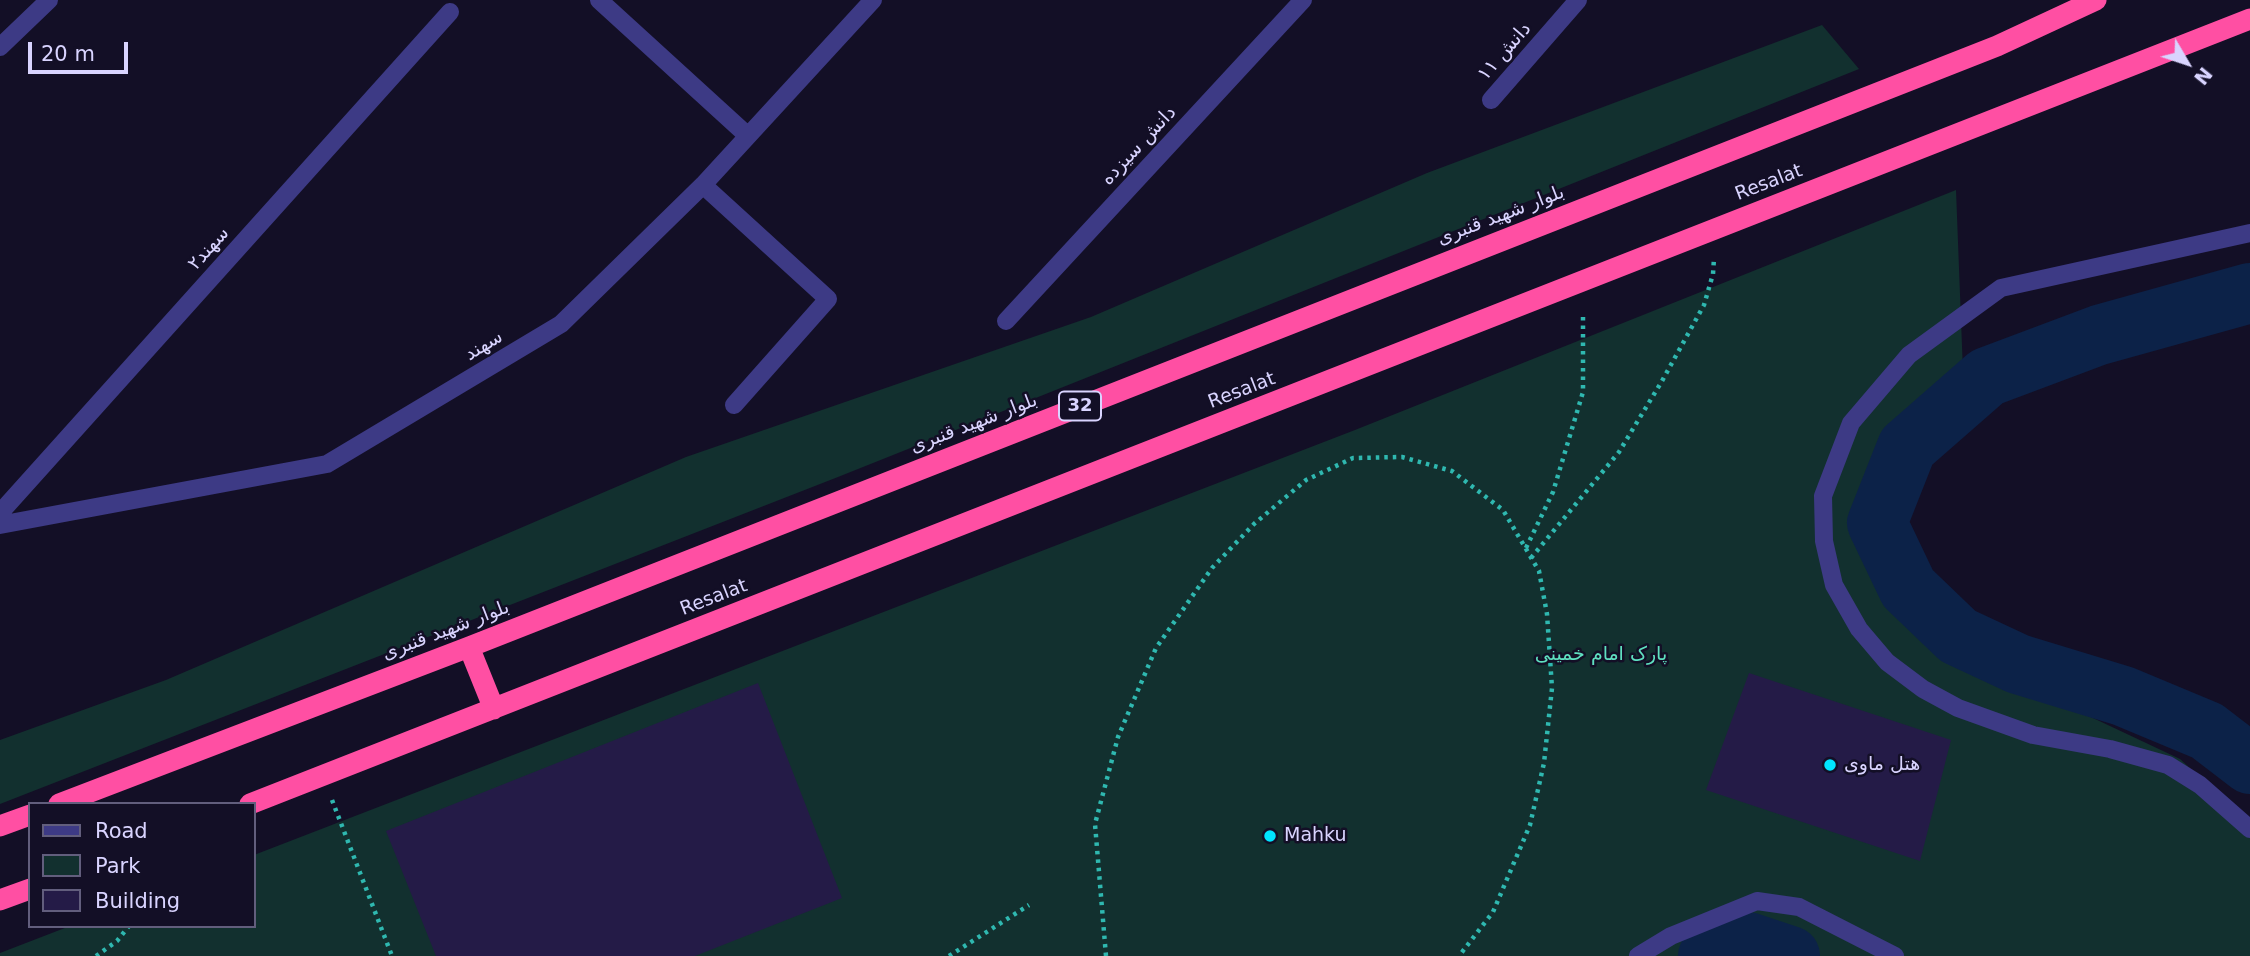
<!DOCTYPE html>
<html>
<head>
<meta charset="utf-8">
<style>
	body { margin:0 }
	#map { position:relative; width:2250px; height:956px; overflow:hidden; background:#130f26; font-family:"DejaVu Sans",sans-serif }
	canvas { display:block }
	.legend { position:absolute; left:28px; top:802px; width:228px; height:126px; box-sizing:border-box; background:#130f26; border:2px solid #625e7d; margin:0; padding:9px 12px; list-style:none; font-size:21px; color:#d9d4ff }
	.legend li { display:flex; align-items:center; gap:14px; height:35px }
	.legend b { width:35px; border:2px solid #625e7d }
	.north { position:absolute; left:2152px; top:28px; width:70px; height:70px; -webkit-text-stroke:5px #130f26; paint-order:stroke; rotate:129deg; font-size:19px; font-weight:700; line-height:28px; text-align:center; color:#d9d4ff }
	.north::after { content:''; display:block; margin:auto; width:24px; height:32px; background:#d9d4ff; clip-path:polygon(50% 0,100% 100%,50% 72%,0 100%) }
	.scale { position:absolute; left:28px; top:42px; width:100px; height:32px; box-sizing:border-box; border:4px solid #d9d4ff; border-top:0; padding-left:9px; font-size:21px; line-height:24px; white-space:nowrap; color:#d9d4ff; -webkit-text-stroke:5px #130f26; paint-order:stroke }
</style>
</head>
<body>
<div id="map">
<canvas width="2250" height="956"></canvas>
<ul class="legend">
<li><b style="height:9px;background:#3d3a85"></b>Road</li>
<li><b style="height:19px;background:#12302f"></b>Park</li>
<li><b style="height:19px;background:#241b47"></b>Building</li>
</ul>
<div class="north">N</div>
<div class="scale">20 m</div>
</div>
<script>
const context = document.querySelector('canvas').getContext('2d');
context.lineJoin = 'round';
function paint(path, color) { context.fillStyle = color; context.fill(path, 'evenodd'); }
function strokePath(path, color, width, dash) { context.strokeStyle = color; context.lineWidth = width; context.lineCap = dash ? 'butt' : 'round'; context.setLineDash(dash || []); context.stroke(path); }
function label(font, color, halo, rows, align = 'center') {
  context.font = font + ' "DejaVu Sans",Cairo,sans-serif'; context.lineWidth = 5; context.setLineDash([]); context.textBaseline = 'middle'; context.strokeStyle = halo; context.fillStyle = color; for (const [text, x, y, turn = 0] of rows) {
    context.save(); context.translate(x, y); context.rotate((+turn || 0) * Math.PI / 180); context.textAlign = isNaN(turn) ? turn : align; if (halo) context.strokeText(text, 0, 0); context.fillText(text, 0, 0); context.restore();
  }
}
const green = new Path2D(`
	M1822,25L1859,69L838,477L0,804V740L166,680L686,457L1091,317L1427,173Z
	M1956,190L1963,372L1862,496L1919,636L2180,759L2250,823V956H0V953L70,926H254V855L1355,430Z`);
const river = new Path2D(`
	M2250,293L2099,335L1987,377L1907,447L1877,523L1908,588L1958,636L2018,664L2123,696L2207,731L2250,764
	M1708,956L1748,942L1790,956`);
const building = new Path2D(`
	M1749,673L1951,740L1920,861L1706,790Z
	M758,683L842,898L695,956H436L386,831Z`);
const path = new Path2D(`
	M1526,548L1553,492L1583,392V316
	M1531,558L1619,452L1662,381L1704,305L1713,274L1714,258
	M332,800L392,956
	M96,956L117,941L129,926
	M949,956L1029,905
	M1106,956L1095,824L1118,737L1156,648L1212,568L1254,524L1306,480L1353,458L1402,457L1452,471L1503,510L1539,571L1547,614L1552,688L1544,763L1530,825L1493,912L1459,956`);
const minor = new Path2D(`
	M599,0L748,136
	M0,47L49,0
	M1491,100L1578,0
	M703,185L828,299L734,405
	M2250,233L2001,288L1909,355L1851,423L1823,496L1824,541L1834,585L1859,629L1887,662L1923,689L1958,708L2033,735L2110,749L2168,765L2200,785L2250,829
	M1006,321L1303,0
	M0,513L450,12
	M0,525L327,464L561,324L703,185L873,0
	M1638,956L1671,936L1757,901L1799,907L1895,956`);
const highway = new Path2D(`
	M469,647L494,709
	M59,804L469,647L1997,46L2096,0
	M250,804L2250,19
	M0,826L30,815
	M0,900L30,889`);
const markers = [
	[1830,765,7,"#00e5ff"],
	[1270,836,7,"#00e5ff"]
];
const shields = [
	[1080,406,42]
];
const shieldNames = [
	["32",1080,406]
];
const streetNames = [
	["دانش ۱۱",1505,52,-49],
	["دانش سیزده",1139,146,-47],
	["Resalat",1769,183,-21],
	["بلوار شهید قنبری",1501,216,-21],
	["سهند۲",209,249,-48],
	["سهند",484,346,-31],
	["Resalat",1242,391,-21],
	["بلوار شهید قنبری",974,424,-21],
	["Resalat",714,598,-21],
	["بلوار شهید قنبری",446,631,-21]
];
const parkNames = [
	["پارک امام خمینی",1601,655]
];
const poiNames = [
	["هتل ماوی",1844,765],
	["Mahku",1284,836]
];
paint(green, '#12302f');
strokePath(river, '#0c2248', 60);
paint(building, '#241b47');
strokePath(path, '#2fb8b0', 4.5, [3.5, 5]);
strokePath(minor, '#3d3a85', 18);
strokePath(highway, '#ff4fa3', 21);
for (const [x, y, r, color] of markers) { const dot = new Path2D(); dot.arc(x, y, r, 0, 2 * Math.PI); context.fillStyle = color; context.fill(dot); strokePath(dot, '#130f26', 2.5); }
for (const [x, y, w] of shields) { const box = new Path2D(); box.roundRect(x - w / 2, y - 14.5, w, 29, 5); context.fillStyle = '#130f26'; context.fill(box); strokePath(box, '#d9d4ff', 2); }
label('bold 18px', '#d9d4ff', null, shieldNames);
label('19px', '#d9d4ff', '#130f26', streetNames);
label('19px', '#5fe0c0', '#130f26', parkNames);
label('19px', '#d9d4ff', '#130f26', poiNames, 'left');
</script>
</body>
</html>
